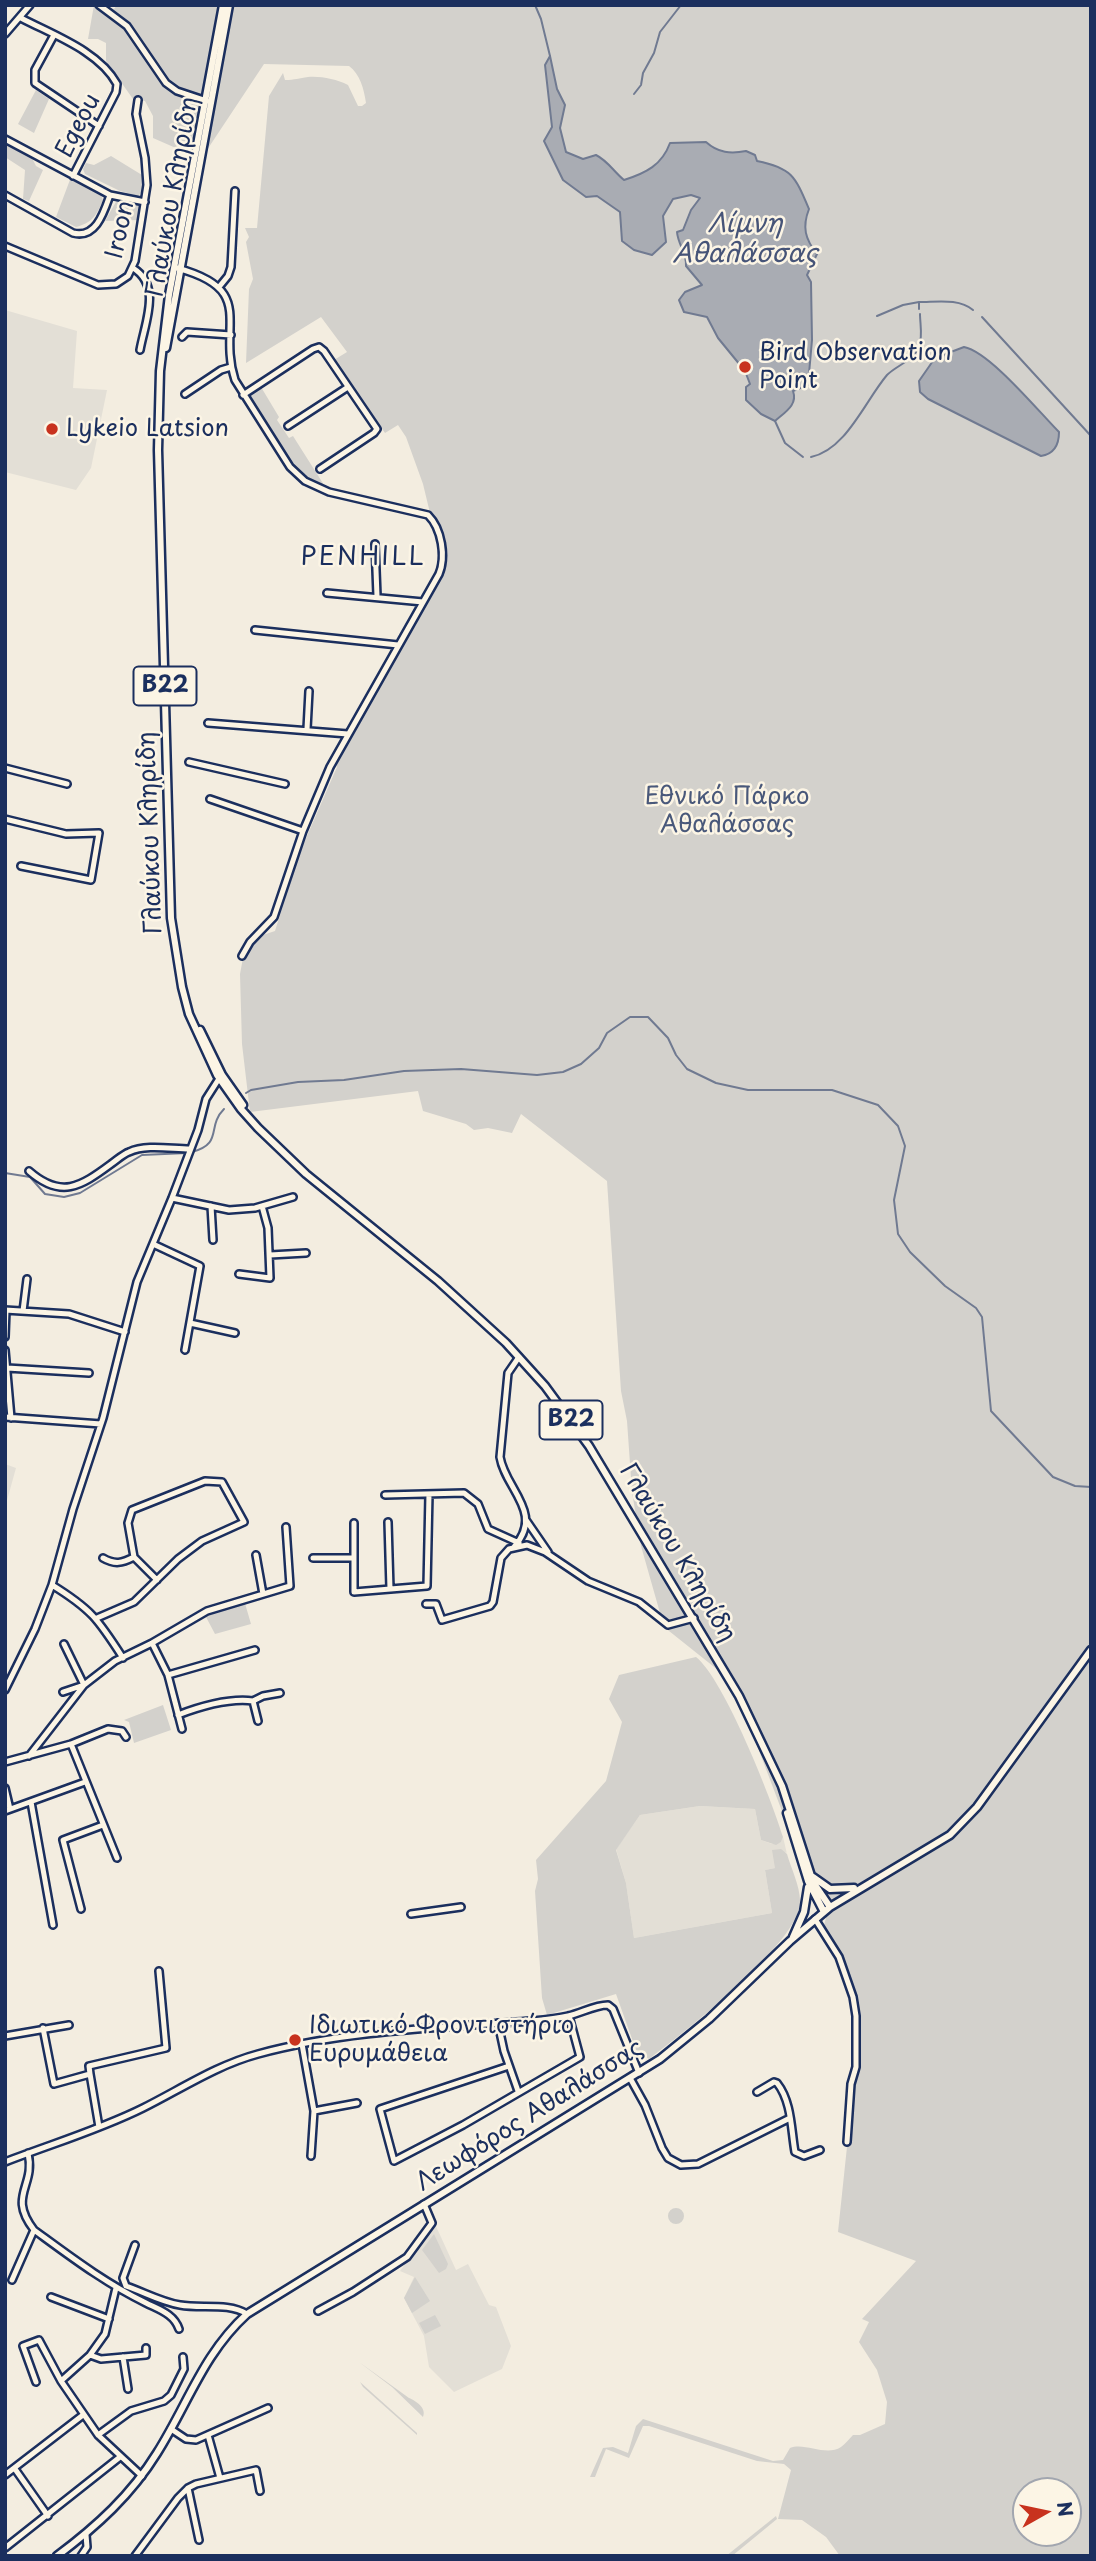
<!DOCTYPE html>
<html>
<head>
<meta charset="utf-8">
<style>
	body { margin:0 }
	#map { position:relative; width:1096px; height:2561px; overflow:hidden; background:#f3ede0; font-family:"Playpen Sans",sans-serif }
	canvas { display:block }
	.frame { position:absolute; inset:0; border:7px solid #1b2f5e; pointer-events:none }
	.north { position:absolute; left:1012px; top:2477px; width:70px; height:70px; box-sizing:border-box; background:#fcf5e5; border:2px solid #a2a6af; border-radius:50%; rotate:81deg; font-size:19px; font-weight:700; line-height:28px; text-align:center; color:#1b2f5e }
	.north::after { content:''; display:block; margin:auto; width:24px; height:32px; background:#c8321e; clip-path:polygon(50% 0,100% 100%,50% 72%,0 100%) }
</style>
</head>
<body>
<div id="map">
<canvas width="1096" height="2561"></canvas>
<div class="frame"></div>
<div class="north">N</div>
</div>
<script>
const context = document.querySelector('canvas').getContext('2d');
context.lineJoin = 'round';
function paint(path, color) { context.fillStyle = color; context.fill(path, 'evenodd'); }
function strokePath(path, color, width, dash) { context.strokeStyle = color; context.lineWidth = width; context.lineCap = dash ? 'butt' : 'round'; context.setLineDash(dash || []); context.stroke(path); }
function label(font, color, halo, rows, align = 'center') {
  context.font = font + ' "Playpen Sans",sans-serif'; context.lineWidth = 5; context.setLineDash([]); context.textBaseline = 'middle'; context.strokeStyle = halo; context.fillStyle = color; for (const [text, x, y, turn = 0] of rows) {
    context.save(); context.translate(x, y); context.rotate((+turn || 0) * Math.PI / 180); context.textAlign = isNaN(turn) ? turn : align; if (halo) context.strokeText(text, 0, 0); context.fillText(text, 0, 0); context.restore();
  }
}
const built = new Path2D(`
	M5,310L77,331L73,388L107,390L91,468L76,490L5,472Z
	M5,1464L16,1468L6,1504H5Z
	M700,1806L755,1809L761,1840L772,1844L781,1842L783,1837L787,1854L786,1852L775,1868L765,1870L772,1913L634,1938L626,1883L616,1849L640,1815Z
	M435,2224L456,2270L468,2264L489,2305L496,2307L511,2346L502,2369L454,2392L429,2367L424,2336L404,2298L414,2277L400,2271Z`);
const green = new Path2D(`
	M94,5L114,9L117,5H1091V2556H840L826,2537L802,2520L778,2519L791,2470L784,2464L757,2461L649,2426H643L629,2458L606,2449L595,2477H590L603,2448L613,2447L628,2453L636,2426L643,2419L773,2461L783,2460L790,2448C805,2442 826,2457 841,2447C845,2444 849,2439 853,2435H860L885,2424L887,2402L877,2370L859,2342L869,2322L862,2319L916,2261L838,2232L859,2033C857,1996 844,1956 824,1925L826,1918L813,1893L733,1682L664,1627L641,1546L632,1492L627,1421L621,1391L607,1181L521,1114L512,1133L488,1128L474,1130L466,1124L423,1111L418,1091L250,1112L242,1044L240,974L243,958L254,944L263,935L275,931L300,852L337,767L335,761L446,564L442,538L436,521L430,513L423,484L406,437L398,425L385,433L334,360L347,352L321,317L246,363L249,289L253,279L246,242L249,237L245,228H257L269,96L283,73L285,80C295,80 299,78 308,77C321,76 336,79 348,85L358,106H362L366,103C364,89 360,74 349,66L264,64L201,159L153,138V116L145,101L133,99L106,61V43L98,39H88ZM1026,2491H1068V2533H1026Z
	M36,90L49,99L34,133L18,124Z
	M5,142L32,158L36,166L43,170L29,201L23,199L25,170L5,157Z
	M111,156L142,175L144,190L138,196L120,191L85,174L83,169L86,163L94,165Z
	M71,177L101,195L103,200C97,215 92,223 76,227L56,217Z
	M117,200L137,204L140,208L139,220L105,221Z
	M261,387L279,417L277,420L289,438L293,436L324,485C290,476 267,424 249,396Z
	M244,1600L251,1624L215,1634L206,1617Z
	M696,1657C724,1679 772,1800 783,1837L781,1842L776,1845L761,1840L755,1809L700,1806L640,1815L616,1850L626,1883L634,1938L772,1913L765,1870L775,1868L772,1850L781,1849L787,1854C791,1868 800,1886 800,1901C801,1942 682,2034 649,2059L636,2050L616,1994L547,2015L542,1998L535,1891L538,1879L536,1860L606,1781L622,1722L609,1699L619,1675Z
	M163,1705L171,1730L134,1743L129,1722L124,1720Z
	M668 2216a8 8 0 1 1 16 0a8 8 0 1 1-16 0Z
	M434,2234L448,2264L446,2269L439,2273L422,2250Z
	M415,2277L430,2301L412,2313L404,2298Z
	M435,2315L441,2326L425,2334L419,2323Z
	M359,2362L409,2398C416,2401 427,2408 423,2417L392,2387Z
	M360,2382L417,2433V2435L363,2387Z
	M776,2516L777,2519L732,2556H726Z`);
const water = new Path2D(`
	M550,56L557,89L565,105L560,128L566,152L583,159L596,155C608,161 614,172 624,180C646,173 662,165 670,143L706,142C718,153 731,154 746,151L755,155L757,161C792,168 795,176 809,209C802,227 805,239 817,254L807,275L811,282L812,340L808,385L793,391C798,405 785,412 775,421L761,414L746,400V387L750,384L745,371L718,338L707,317L684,312L679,300L685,292L702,285L686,266C687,253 678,245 677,232L683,230L691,210L700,198L691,195L673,199L663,216L666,242L652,255L634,250L622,241L620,212L597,196L586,197L563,180L544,141L552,127L545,65Z
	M964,347C990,352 1039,412 1059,432C1059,445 1054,454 1041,456L928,399L920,392L919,381L935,358Z`);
const stream = new Path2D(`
	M535,5L541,19L550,56
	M634,94L641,85L643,73L654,53L660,32L681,5
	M919,309V302C937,302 959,298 973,310
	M877,316L903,305L919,302
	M982,317L1091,436
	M775,421L785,443L803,457
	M811,457C846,450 865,401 887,375C897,365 915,360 919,346C923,337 920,324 920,314
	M246,1093L251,1090L298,1082L344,1080L404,1071L461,1069L537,1075L563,1072L581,1064L599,1048L607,1033L630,1017H648L668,1038L676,1055L687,1069L716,1083L748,1090H832L878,1105L898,1126L905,1146L894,1200L898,1234L910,1252L945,1286L976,1308L982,1317L991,1411L1053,1477L1075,1486L1091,1487
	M192,1152C224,1143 206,1127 224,1109
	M5,1173L30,1177L45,1194L64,1197L80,1193L142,1155L187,1153`);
const minor = new Path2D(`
	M99,5L127,26L166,83L177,91L207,101
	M21,18C53,35 99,51 117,84L116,92L73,176
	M5,34L30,5
	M54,35L35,70V83L99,126
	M5,139L110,195L145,202
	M5,195L73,233C96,239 104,212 110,195
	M5,246L98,285L116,284L128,276L135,261L147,185L145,158L136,114L138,100
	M133,268C162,286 145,322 140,350
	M177,268C258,290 217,324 235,380L290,467L305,481L329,492L428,515C442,529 446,557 439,574L330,767L303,831L274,917L250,942L242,956
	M219,287L228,276L231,267L235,191
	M182,337L187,332L231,335
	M185,394L221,370L231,367
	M243,395L313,349L319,347L324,351L377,429L374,433L320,469
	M288,426L348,387
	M375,544L377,596
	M327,593L423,602
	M255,630L398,645
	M208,723L348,734
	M307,729L309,691
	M189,762L285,784
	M5,768L67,784
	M210,799L303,831
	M5,819L66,834L99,833L91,880L21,866
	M29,1171C61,1199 80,1187 111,1164C117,1160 123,1154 129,1152C146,1144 171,1149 190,1149
	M172,1198L229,1210L255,1208L293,1197
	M211,1206L213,1240
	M153,1244L200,1266L185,1350
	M270,1255L306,1253
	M239,1274L270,1278L268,1228L262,1206
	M5,1310L69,1314L125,1332
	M23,1311L27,1279
	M190,1323L235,1333
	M5,1337L6,1310
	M5,1350L11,1418
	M7,1368L89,1373
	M5,1417L101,1424
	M385,1495L464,1493L478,1504L488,1529L519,1543
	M526,1520L548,1552
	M388,1522L390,1589
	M354,1523V1592L427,1586L429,1494
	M514,1547C545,1513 505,1489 500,1457L508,1373L519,1357
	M256,1555L263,1594
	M103,1558C115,1565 122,1563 134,1557L157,1580
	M313,1558H354
	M52,1585C91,1609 98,1619 123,1658
	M426,1604H436L442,1620L490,1606L493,1602L501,1558L509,1549L527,1545L545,1552L588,1581L639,1602L668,1625L694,1618
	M97,1618L134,1602L178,1559L202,1541L244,1522L222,1482L205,1481L132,1510L128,1523L134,1557
	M152,1643L168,1675L182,1729
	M168,1675L255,1650
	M5,1690L35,1629L52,1585L73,1509L103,1418L137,1282L172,1198L198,1130L206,1099L220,1077
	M63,1692L84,1685L115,1661L152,1643L207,1611L290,1586L286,1527
	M253,1701L263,1696L280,1693
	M178,1715C199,1707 230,1698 253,1701L258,1721
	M71,1744L117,1858
	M29,1756L84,1685L64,1644
	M5,1762L71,1744L108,1729L122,1731L126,1737
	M5,1788L10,1809
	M31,1802L53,1925
	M5,1811L85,1782
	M81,1909L63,1840L103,1825
	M411,1914L461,1907
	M815,1919L839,1957L853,1997L856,2016V2067L851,2084L847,2142
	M498,2023L504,2051L518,2091
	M43,2028L54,2084L90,2074L89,2066L166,2048L159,1971
	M5,2036L69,2025
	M302,2044L314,2111L311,2156
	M509,2066L380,2109L394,2161L463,2125L580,2057L569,2016
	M90,2074L99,2127
	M630,2078L645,2105L662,2148L668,2158L681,2165L698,2164L790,2118
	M757,2092L774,2082L777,2083C792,2102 791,2130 795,2152L804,2156L820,2150
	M314,2111L357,2103
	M28,2153C36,2187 7,2195 34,2230
	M5,2162C51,2144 99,2130 143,2108C181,2089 217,2065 258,2054C347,2030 440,2028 531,2021C543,2020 556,2019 568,2016C582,2013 594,2005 608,2005L613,2009L639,2073
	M135,2245L123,2278L126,2286C144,2292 161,2302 180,2305C201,2309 228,2302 247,2314
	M12,2280L34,2230C71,2257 105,2283 146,2303C160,2310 174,2314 179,2329
	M51,2297L109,2319
	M318,2311L353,2292L407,2257L432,2223L424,2204
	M90,2355L101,2359L146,2355V2348
	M123,2357L128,2389
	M61,2381L90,2355L105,2334L116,2288
	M36,2382L23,2346L39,2340L61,2381L98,2435L142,2476
	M171,2429L186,2439L196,2440L268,2408
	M98,2435L131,2411L164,2401L171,2395L184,2369L183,2357
	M208,2435L220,2478
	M15,2469L48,2516
	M5,2475L83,2415
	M188,2488L199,2540
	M5,2548L120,2457
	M81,2556L87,2547L86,2535
	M135,2556L178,2498L188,2488L196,2484L256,2470L260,2491`);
const major = new Path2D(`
	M223,5L169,295L160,371L158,450L171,918L182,987L189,1014L217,1075L241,1109L258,1128L306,1174L438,1281L506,1343L545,1386L589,1446L739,1696L782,1786L813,1882L830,1907
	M166,348L229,5
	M200,1030L222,1075L243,1105
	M787,1813L808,1881L824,1912
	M813,1877L830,1889L854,1888
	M793,1937L804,1912L808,1887
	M57,2556C97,2526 131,2495 157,2453C188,2404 203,2354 247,2314L660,2059L709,2019L790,1941L830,1907L950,1835L977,1807L1091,1650`);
const markers = [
	[745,367,7,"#c8321e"],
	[52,429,7,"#c8321e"],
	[295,2040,7,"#c8321e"]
];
const shields = [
	[165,686,63],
	[571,1420,63]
];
const shieldNames = [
	["B22",165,686],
	["B22",571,1420]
];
const streetNames = [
	["Egeou",79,126,-63],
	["Γλαύκου Κληρίδη",173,197,-80],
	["Iroon",121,230,-78],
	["Γλαύκου Κληρίδη",151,833,-92],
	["Γλαύκου Κληρίδη",677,1553,59],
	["Λεωφόρος Αθαλάσσας",530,2116,-32]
];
const poiNames = [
	["Bird Observation",759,353],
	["Point",759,381],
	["Lykeio Latsion",66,429],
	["Ιδιωτικό Φροντιστήριο",309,2026],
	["Ευρυμάθεια",309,2054]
];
const parkNames = [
	["Εθνικό Πάρκο",727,797],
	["Αθαλάσσας",727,825]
];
const waterNames = [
	["Λίμνη",745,225],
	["Αθαλάσσας",745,255]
];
const neighbourhoodNames = [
	["PENHILL",363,558]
];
paint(built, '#e3dfd6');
paint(green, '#d3d1cc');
paint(water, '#a9acb3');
strokePath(water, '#707a91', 2);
strokePath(stream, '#707a91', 2);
strokePath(minor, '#1b2f5e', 10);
strokePath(major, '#1b2f5e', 11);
strokePath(minor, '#fcf5e5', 5);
strokePath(major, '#fcf5e5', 6);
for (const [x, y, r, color] of markers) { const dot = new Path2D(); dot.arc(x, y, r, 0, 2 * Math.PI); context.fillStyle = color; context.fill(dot); strokePath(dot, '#fcf5e5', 2.5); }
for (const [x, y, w] of shields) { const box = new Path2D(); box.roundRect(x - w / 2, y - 19.5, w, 39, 5); context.fillStyle = '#fcf5e5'; context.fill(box); strokePath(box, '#1b2f5e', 2); }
label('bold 23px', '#1b2f5e', null, shieldNames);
label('24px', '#1b2f5e', '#fcf5e5', streetNames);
label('24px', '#1b2f5e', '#fcf5e5', poiNames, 'left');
label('24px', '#49587a', '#fcf5e5', parkNames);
label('italic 26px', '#465478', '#fcf5e5', waterNames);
context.letterSpacing = '2px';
label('26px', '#1b2f5e', '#fcf5e5', neighbourhoodNames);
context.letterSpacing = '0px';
</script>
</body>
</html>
